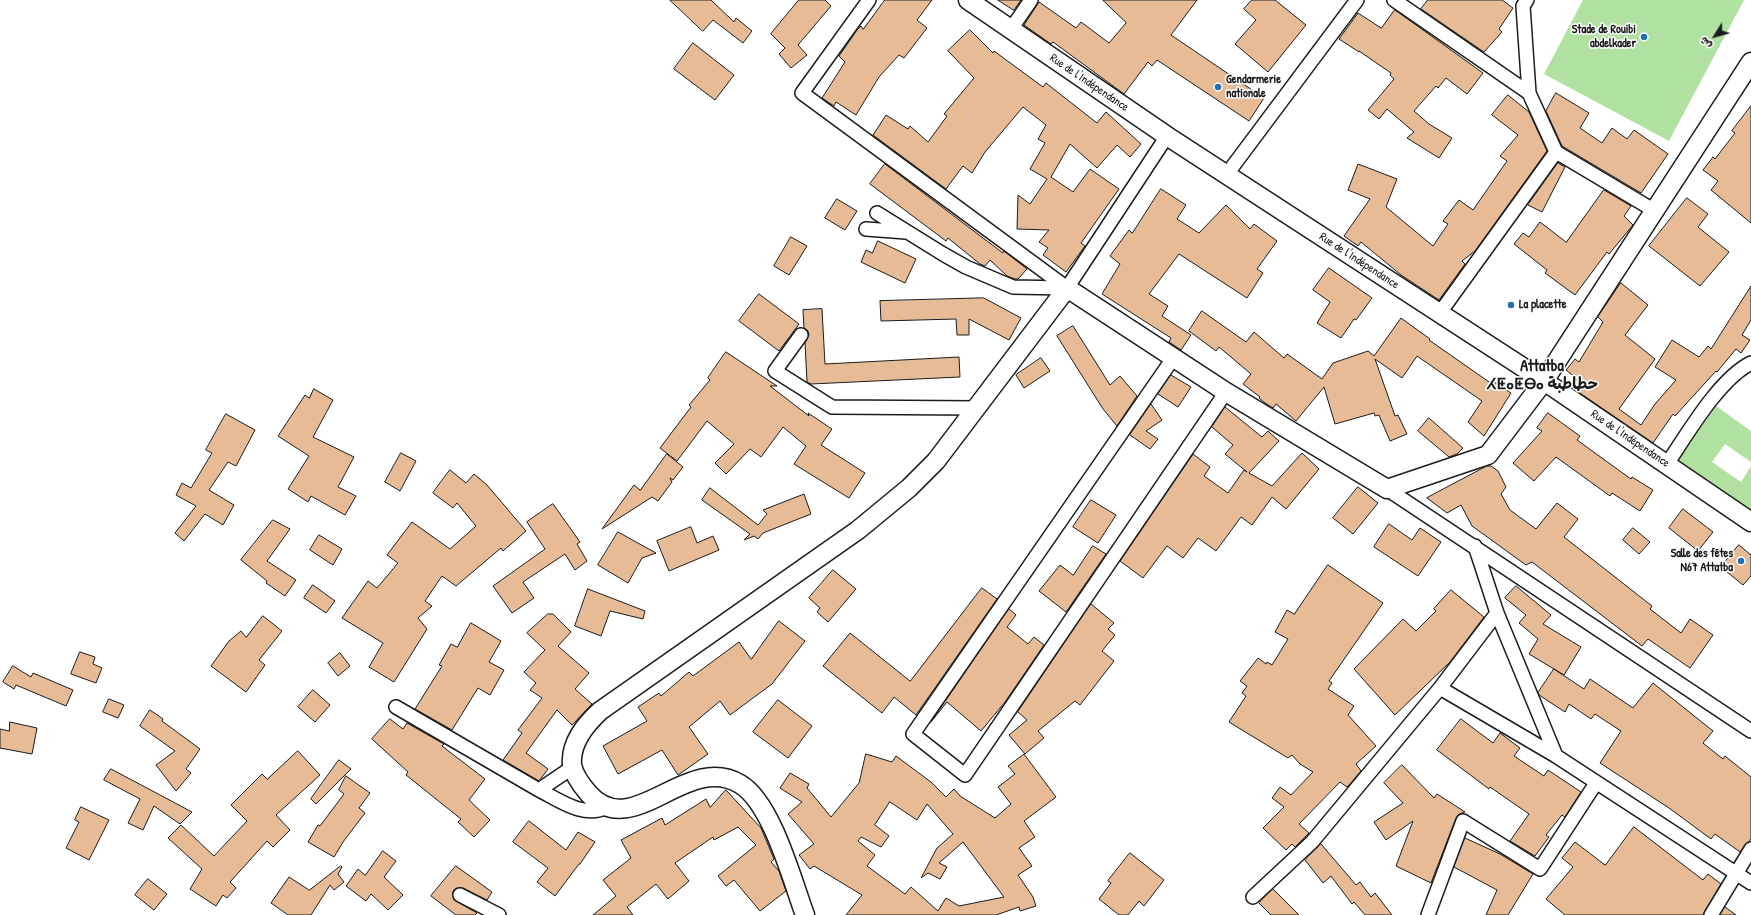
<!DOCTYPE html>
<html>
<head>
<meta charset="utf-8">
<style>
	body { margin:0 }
	#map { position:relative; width:1751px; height:915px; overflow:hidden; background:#fff; font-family:"Patrick Hand","Playpen Sans Arabic",sans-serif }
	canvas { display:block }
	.north { position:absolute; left:1695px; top:16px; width:40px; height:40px; -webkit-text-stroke:3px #fff; paint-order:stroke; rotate:233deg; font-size:11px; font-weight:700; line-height:16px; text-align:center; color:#1c1c1c }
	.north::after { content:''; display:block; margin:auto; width:14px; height:18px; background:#1c1c1c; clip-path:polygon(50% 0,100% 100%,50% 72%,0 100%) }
</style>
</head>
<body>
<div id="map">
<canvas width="1751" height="915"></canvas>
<div class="north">ش</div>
</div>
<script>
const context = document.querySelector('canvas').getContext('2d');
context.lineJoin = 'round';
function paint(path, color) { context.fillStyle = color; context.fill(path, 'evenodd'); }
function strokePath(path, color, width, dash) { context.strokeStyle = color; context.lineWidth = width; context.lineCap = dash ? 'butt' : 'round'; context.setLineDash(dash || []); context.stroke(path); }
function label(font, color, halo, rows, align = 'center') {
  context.font = font + ' "Patrick Hand","Playpen Sans Arabic","Noto Sans Tifinagh",sans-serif'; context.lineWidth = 3; context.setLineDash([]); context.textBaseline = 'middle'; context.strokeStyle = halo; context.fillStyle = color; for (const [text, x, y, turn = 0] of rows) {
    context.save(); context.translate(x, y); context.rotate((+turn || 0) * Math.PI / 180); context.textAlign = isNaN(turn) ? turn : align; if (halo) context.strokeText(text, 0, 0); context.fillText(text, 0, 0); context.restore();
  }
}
const green = new Path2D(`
	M1583,0H1744L1669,141L1544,74Z
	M1716,406L1751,431V462L1725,444L1712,462L1741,482L1751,466V514L1677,461Z`);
const building = new Path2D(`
	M670,0H711L734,22L736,18L752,31L743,43L713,20L703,31Z
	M799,0H825L831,6L798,45L807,55L791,68L779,54L785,48L771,34Z
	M885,0H932L917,20L927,28L904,58L899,55L879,77L856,115L836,102L834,106L822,98L845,62L839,56L857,30L861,26L863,29Z
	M998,0H1021L1014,10Z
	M1103,0H1197L1171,35L1264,98L1249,121L1157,60L1152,66L1148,62L1124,94L1053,42L1051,44L1024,25L1039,2L1076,28L1081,22L1109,43L1126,23Z
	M1252,0H1275L1306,25L1268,72L1235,44L1256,20L1244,9Z
	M1428,0H1502L1513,8L1499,29L1502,32L1484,52L1421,9Z
	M1395,10L1483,73L1467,94L1446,78L1438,88L1436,86L1414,111L1429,124L1452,138L1439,158L1407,138L1414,132L1387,109L1379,119L1368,110L1394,79L1390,75L1391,73L1359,51V52L1339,39L1358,13L1381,28Z
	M970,30L993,53L994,51L1043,87L1046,83L1097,123L1106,112L1141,144L1130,157L1117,145L1097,168L1070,144L1051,177L1073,192L1090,169L1119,189L1081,243L1085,246L1066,272L1043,255L1048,248L1039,242L1049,230L1017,229L1018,195L1030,204L1047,179L1030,169L1045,143L1038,139L1046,125L1023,107L985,152L972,173L963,166L946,189L873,135L886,115L908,129L910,126L928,142L947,116L944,114L974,78L948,51Z
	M693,43L734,75L715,100L674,69Z
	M1556,93L1589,113L1580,128L1602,143L1612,128L1627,139L1634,130L1668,154L1641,193L1562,146L1546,111Z
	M1508,95L1529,112L1547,151L1475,251L1462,261L1465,264L1439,300L1401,275L1361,242L1358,246L1344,236L1370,199L1348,190L1358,164L1397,179L1386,207L1433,246L1448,224L1443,221L1459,200L1473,210L1507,161L1500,156L1518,135L1492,115Z
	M1751,106V223L1711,190L1718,181L1703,170L1713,157L1715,159L1735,133L1732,131Z
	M1558,163L1565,167L1542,212L1528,205Z
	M885,164L1003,253L1004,251L1027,269L1018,279H1015L1007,276L990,260L985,266L980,264L948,238L946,241L870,184Z
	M1161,189L1186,205L1177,219L1199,233L1226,205L1250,229L1254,224L1277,241L1257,269L1263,273L1247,298L1179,254L1149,294L1168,306L1162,316L1191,335L1181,350L1169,342L1171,338L1102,294L1120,264L1110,256L1129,230L1132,233Z
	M1604,190L1631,206L1624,216L1633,225L1609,254L1607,252L1575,295L1545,273L1547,270L1514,244L1523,233L1529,237L1540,222L1566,242Z
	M1687,198L1708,214L1698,227L1729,252L1700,286L1649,246Z
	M837,199L857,211L845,230L825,218Z
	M791,237L807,246L789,275L774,266Z
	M878,241L916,259L905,283L861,262L866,250L872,253Z
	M1329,268L1372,298L1356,320L1354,319L1341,338L1317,323L1330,302L1313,290Z
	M1621,283L1648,305L1625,335L1655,359L1619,409L1641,425L1655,404L1676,380L1655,367L1672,340L1699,357L1708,346L1711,349L1751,286V320L1742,335L1750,340L1741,353L1736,349L1717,372L1716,371L1675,416L1673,414L1653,443L1571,387L1577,379L1566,370L1575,359L1579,362L1603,322L1598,317Z
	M759,294L799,324L779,351L739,321Z
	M984,298L1021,318L1009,340L969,319V335H957L956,319L881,321L880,301Z
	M822,309L825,364L959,357L960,377L811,384L807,382L805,343L809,335L808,331L804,328L803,310Z
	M1202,311L1246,342L1254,332L1284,358L1287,354L1322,379L1333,363L1368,351L1374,356L1401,318L1430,339L1429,340L1492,384L1494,382L1511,393L1484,436L1468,422L1482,401L1417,356L1402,378L1375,359L1395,416L1398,415L1407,434L1390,441L1379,415L1375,416L1374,413L1335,424L1324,387L1296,421L1276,404L1273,408L1265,403L1259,398L1260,397L1243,384L1251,374L1219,347L1216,351L1189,331Z
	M1073,326L1110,385L1120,376L1137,396L1117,426L1103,409L1057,336Z
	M726,352L777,386H770L809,416L808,413L832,429L821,445L865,473L849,498L794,464L806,446L783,427L761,457L750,449L726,474L715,463L734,444L707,421L677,461L660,448L691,407L689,405L710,380L708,378Z
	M1041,358L1050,371L1024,388L1016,375Z
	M1171,375L1191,387L1178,407L1158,394Z
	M314,389L333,400L313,437L354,457L338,487L356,496L345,515L311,496L308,502L288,489L309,456L278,436L305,395L309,398Z
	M1151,404L1162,420L1146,431L1158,439L1150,449L1130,435Z
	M1225,407L1262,437L1268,431L1279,441L1249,473L1272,486L1302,453L1319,469L1286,509L1272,497L1252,525L1241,517L1216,551L1198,538L1183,558L1167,546L1143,578L1120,561L1193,454L1210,467L1204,476L1228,493L1244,470L1247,472L1225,454L1233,445L1212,427Z
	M1548,413L1580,436L1577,440L1631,479L1632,477L1653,490L1640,511L1612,493L1610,496L1556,457L1534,481L1513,463L1542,431L1537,428Z
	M226,414L255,430L236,466L228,462L209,490L234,505L223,525L205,514L184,541L175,533L196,506L176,495L182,483L191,488L212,453L206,450Z
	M1429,418L1463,448L1457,454L1449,457L1418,431Z
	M401,453L416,461L400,491L385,482Z
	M667,454L683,467L673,480L670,478L672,482L658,501L652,497L602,529L634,485L640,490Z
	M1487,466H1491L1498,471L1506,487L1501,494L1510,510L1536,529L1557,503L1578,519L1564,537L1652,606L1650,609L1681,633L1690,619L1713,635L1690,668L1648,639L1642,646L1532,562L1526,565L1472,526L1461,505L1447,513L1427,498Z
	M450,470L466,483L474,474L487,485L526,531L503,551L501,548L456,586L442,576L425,601L432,606L418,618L427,629L394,682L369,667L383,643L342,618L368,581L377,588L398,563L387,555L412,522L450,549L476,526L457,503L453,508L433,493Z
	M1358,487L1378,503L1353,534L1333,518Z
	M710,488L758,525L767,514L763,510L804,494L811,514L763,533L758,539L754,536L744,540L750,534L702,500Z
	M1091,500L1116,515L1098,543L1073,527Z
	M553,504L580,542L577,544L587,561L575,570L565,554L523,582L534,598L512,613L493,586L545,549L527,522Z
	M1683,509L1713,532L1698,551L1669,528Z
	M273,520L290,529L267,561L296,580L285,596L266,583L267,581L241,560Z
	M1389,524L1412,540L1420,528L1441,542L1418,576L1374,547Z
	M691,527L697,543L713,536L719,550L669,571L657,541Z
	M1633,528L1650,542L1639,554L1623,540Z
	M618,532L656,553L642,558L628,583L598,565Z
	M319,535L342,549L333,565L310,550Z
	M1739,545L1751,555V576L1743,585L1721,567Z
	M1093,546L1106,554L1066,612L1039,591L1060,565L1073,575Z
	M1328,565L1383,603L1329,681L1332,683L1328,689L1354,706L1348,715L1376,746L1356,764L1361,771L1349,785L1347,787L1340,782L1299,824L1309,833L1295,847L1292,844L1286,850L1263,828L1284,807L1272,798L1280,787L1291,795L1313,772L1300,764L1292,755L1288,758L1229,722L1246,696L1242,693L1247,686L1240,681L1258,658L1266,664L1267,662L1272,665L1288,639L1275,632L1287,610L1294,614Z
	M833,570L856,589L828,622L817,612L820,608L809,598Z
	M313,585L335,601L326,613L304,598Z
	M1516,586L1551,615L1543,624L1581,647L1564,675L1529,654L1538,639L1519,623L1526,615L1505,598Z
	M982,588L997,599L916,715L894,697L882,713L823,666L850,633L910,681Z
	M588,589L645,611L643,619L610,611L601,636L575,626Z
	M1451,590L1484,617L1450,662L1395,715L1354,669L1403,619L1416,631L1436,611L1434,609Z
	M1091,604L1114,623L1108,629L1115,635L1102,651L1114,661L1080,705L1075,701L1038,731L1044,738L1025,754L1009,735L1027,720L1018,712Z
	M1009,609L1016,615L1007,627L1028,644L1034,637L1044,645L1005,702L981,731L947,702L931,722Z
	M548,614H553L571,632L558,646L589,673L575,689L592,704L572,725L557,710L526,753L548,769L539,781L503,760L522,733L518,730L542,698L530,690L536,683L524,672L545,650L527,633Z
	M263,616L282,631L259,660L265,665L246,692L211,666L229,641L241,631L246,637Z
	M779,621L805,641L772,684L730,715L720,701L689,727L708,754L678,775L662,750L618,774L603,746L647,721L638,707L659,693L661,696L689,672L693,676L739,642L751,659Z
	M471,623L501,641L489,662L504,670L490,695L478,688L452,730L415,709L442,666L439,665L451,644L457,647Z
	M80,652L95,657L93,664L102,668L96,683L71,674Z
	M340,653L350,666L338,676L328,663Z
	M13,666L31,677L33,673L73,690L66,706L16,685L14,689L3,682Z
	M1554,669L1584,689L1590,679L1633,708L1653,683L1713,731L1703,743L1723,759L1725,756L1751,777V839L1740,852L1715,834L1711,839L1669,808L1600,763L1621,731L1595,714L1591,719L1569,704L1565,712L1539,695L1538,693Z
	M313,690L330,705L315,722L298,707Z
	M109,699L124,705L118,718L103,712Z
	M778,700L812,726L788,758L753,732Z
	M150,710L163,719L162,721L200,749L186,769L191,773L176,791L156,765L175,751L140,726Z
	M390,719L403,729L407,723L444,744L442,746L485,779L469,800L490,820L474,837L458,822L461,819L406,775L408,772L372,739Z
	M1461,719L1493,743L1500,733L1520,748L1514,756L1544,776L1548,770L1581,792L1565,817L1562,815L1546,835L1549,837L1535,856L1510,841L1529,814L1490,787L1489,789L1437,750Z
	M10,722L37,728L32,754L0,748V729L9,731Z
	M298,751L320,775L276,815L290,830L273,847L267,841L230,882L236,888L227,898L223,895L216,906L190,889L202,869L168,838L181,825L214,856L247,821L231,805L262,774L267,779Z
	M866,754L892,762L896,756L931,782L946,797L954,789L960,796L995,818L1011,804L998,787L1015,774L1008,766L1024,754L1056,797L1024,821L1035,837L1019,848L1032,866L1018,875L1033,897L1036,906L1020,911L1019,907L996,915H846L862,895L814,866L810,869L799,855L814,844L788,814L802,802L780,788L790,773L809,784L807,788L831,817L859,783ZM890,802L917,820L927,804L953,834L937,848L921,878L928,873L940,879L947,867L939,863L963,842L1004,897L959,906L946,898L938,911L911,887L905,894L867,866L875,855L858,841L861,837L881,847L889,836L875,825Z
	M339,760L351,769L316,804L311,799Z
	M1402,765L1434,798L1437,794L1465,812L1459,814L1456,818L1431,883L1396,866L1413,821L1386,840L1374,822L1403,803L1384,783Z
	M111,769L145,787L192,812L180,824L154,806L143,830L128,823L140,799L104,780Z
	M346,776L370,793L359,808L365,813L343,842L334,857L308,842L318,825L320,826L344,794L339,790Z
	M726,790L761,828L774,859L771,862L779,871L786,891L760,911L734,880L726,886L718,876L756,845L738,827L714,840L713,837L675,863L689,881L668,899L656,884L627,907L633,915H593L616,896L603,880L631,858L621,840L662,818L665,825L706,799L710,807Z
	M81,807L109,820L89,860L66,848L79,822L75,820Z
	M529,821L566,850L578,832L595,842L580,864H579L555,896L537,882L548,868L513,842Z
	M1634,827L1703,880L1708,874L1721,884L1703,915H1565L1546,899L1573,867L1562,858L1575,842L1605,865Z
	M1465,838L1500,854L1533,874L1508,915H1486L1497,890L1454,867Z
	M1321,844L1356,885L1360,882L1371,897L1375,893L1392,915H1365L1354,902L1352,904L1331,876L1323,883L1305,860Z
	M383,851L396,861L384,877L403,895L388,910L371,894L366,901L346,886L358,869L365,875Z
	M1130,853L1164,880L1144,906L1139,901L1128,915H1119L1099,899L1111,883L1108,881Z
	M341,866L342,867L338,874L344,882L334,890L330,885L311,915H288L271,903L289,877L309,890Z
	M456,866L492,892L487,900L463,888H456L453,891L454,900L477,913L475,915H456L431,896Z
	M148,879L167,894L154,910L135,895Z
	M1273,889L1299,915H1271L1259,903Z
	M1725,907L1736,915H1720Z`);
const minor = new Path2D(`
	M869,0L802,93L1067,288
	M1394,0L1529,93
	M1527,0L1523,6L1529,93L1556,152L1655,211
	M1011,29L1031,0
	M1227,174L1357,0
	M877,213L943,254L966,267L1013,287L1067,288
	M866,229L906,232
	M1067,288L1167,136
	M1439,314L1556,152
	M801,335L775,371L832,407L976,408
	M1174,357L913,734L965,775L1226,392
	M1667,464C1688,433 1719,379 1751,363
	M1387,489L1751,731
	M1475,546L1497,613L1556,756L1751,883
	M1497,613L1440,688L1556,756
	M396,707L539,790L573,767
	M539,790C559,800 584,819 607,807
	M460,895L499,915
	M1253,897L1312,842L1440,688
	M1428,915L1463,821L1540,869L1596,783
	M1711,915L1751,849`);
const secondary = new Path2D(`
	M968,0L1167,136L1544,381L1751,522
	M805,915C792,880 772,803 740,784C686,752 633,843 589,794C582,786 574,775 572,765C570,743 585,725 600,711L858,530L909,488L936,461L1067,288L1226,392L1387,489L1488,455L1544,381L1751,62`);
const markers = [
	[1644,37,4,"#1f6fb2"],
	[1218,87,4,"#1f6fb2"],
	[1511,305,4,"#1f6fb2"],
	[1741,561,4,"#1f6fb2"]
];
const poiNames = [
	["Stade de Rouibi",1636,30],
	["abdelkader",1636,44],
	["Gendarmerie",1226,80,"left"],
	["nationale",1226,94,"left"],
	["La placette",1519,305,"left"],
	["Salle des fêtes",1733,554],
	["N67 Attatba",1733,568]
];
const streetNames = [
	["Rue de l'Indépendance",1089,83,34],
	["Rue de l'Indépendance",1359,261,33],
	["Rue de l'Indépendance",1630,439,34]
];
const districtNames = [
	["Attatba",1542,367],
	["ⵃⵟⴰⵟⴱⴰ حطاطبة",1542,385]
];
paint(green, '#b0e1a1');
paint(building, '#e6bb96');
strokePath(building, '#1c1c1c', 1);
strokePath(minor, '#1c1c1c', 16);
strokePath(secondary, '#1c1c1c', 21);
strokePath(minor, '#fff', 13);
strokePath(secondary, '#fff', 18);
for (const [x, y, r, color] of markers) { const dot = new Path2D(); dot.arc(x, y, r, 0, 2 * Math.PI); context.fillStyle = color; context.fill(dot); strokePath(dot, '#fff', 1.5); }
label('bold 12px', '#1c1c1c', '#fff', poiNames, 'right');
label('12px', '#1c1c1c', '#fff', streetNames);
label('bold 16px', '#1c1c1c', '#fff', districtNames);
</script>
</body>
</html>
